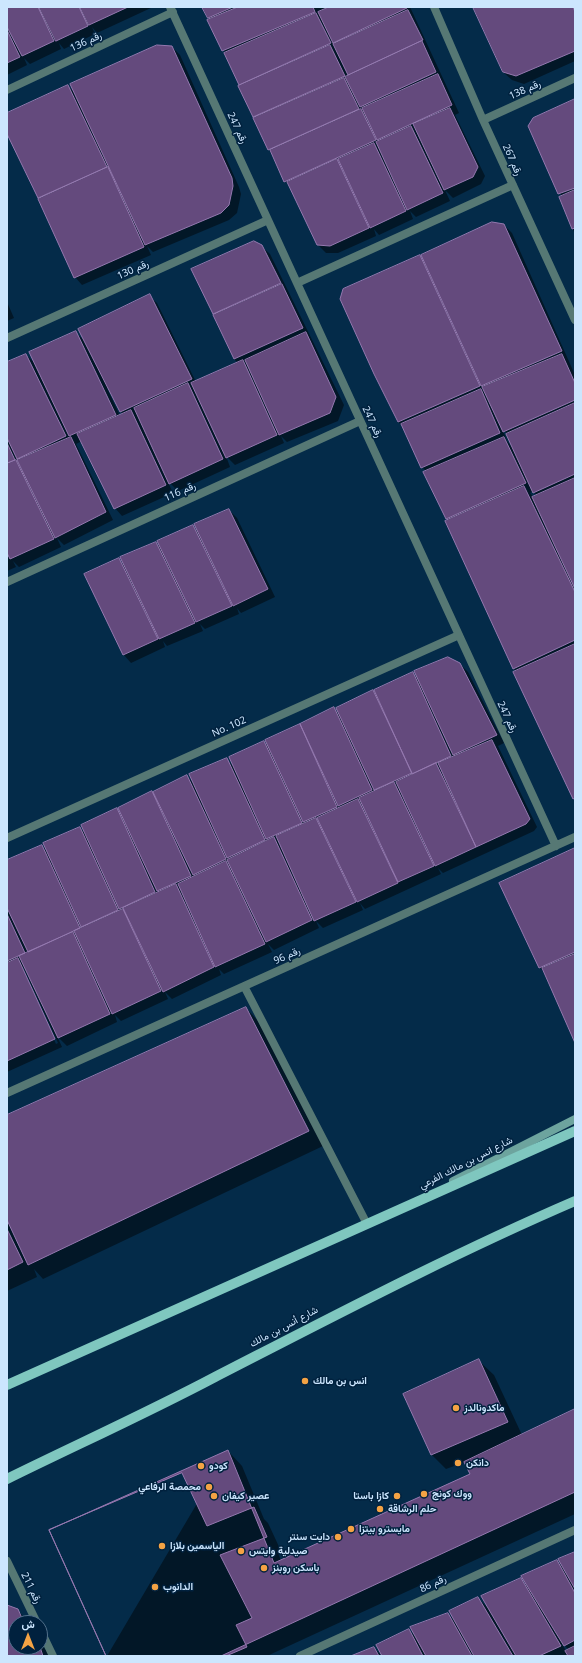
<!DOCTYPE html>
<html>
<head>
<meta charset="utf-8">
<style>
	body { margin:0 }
	#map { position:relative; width:582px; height:1663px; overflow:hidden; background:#042b49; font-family:"Noto Sans",Vazirmatn,sans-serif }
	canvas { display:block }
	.frame { position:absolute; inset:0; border:8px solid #cce6fe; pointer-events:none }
	.north { position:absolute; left:8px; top:1615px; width:40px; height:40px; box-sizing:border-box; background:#00213e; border:1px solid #52708b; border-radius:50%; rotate:0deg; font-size:11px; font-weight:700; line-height:16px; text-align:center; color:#cce6fe }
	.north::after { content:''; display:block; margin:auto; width:14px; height:18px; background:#f4a344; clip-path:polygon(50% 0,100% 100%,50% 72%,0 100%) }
</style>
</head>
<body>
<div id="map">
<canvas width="582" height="1663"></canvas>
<div class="frame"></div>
<div class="north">ش</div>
</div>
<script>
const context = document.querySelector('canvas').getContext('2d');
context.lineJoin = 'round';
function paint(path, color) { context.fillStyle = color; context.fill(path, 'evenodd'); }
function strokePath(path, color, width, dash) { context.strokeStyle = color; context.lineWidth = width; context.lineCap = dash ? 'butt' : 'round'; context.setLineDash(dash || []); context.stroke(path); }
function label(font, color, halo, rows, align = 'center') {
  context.font = font + ' "Noto Sans",Vazirmatn,sans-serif'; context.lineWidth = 3; context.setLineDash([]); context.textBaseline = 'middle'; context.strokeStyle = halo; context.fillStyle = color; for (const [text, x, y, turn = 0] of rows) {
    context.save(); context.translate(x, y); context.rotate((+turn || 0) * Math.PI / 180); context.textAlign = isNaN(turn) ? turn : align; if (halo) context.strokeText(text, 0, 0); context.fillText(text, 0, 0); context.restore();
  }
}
const shadow = new Path2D(`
	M7,7H153L97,33L92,27L95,34L64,49L59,43L61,49L30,64L24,58L27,65L7,75Z
	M203,7H410L459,113L455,115L485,176L481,184L453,198L445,190L450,201L416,217L410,211L413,219L379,235L374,229L376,236L338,253H326L318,245L290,186L285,181L272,153L269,149L256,118Z
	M474,7H575V61L524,84L512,80L503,72Z
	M172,47L180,55L239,187L241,194L237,213L229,220L153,252L147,246L151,255L82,285L75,277L40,199L7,131V114L68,86L75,93Z
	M575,100V235L562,197L530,126Z
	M504,225L512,233L575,375V800L515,673L517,672L513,668L427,472L422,467L403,426L398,422L374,374L420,257L426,263ZM502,428L507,434L512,447L507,441ZM533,491L537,496L533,497L530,493Z
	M261,246L270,254L344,405L338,421L287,442L281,436L284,443L235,465L226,456L230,467L178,491L167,480L173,493L122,516L115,508L82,441L76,444L113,520L64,545L57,538L61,547L19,567L13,561L16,567L7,571V363L26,355L35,363L75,332L85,341L149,296L157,303L196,382L238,363L234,359L214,313ZM108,387L121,412L123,414L120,416L107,388Z
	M7,302L14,318L7,321Z
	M229,510L237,518L275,597L241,613L237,608L239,614L205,629L200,624L203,631L167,646L163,641L165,647L131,663L124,655L85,575L119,560L125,566L156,543L162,549L192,526L198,532Z
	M460,664L468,672L504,743L498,746L537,827L534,831L443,873L438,868L441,874L365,909L360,903L363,910L323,928L316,921L319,928L274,950L268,944L272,952L224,974L219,969L221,975L172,999L165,992L168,999L121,1021L115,1015L117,1022L67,1046L57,1036L62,1047L7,1072V861L42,846L47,851L80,828L86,834L117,810L122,815L120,808L187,776L194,784L226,759L233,766L264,742L270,748L266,740L334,709L339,714L337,708L413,674L419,680ZM21,967H23L58,1043L56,1044Z
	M575,850V1040L546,973L540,968L500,883Z
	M246,1008L260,1023L323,1146L43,1279L34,1269L37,1277L7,1291V1116Z
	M479,1361L494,1375L522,1435L575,1410V1514L267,1656H107L228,1451L242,1466L264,1519L268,1523L281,1551L278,1553L281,1561L471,1475L465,1462L446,1469L432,1455L404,1394Z
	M575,1553V1656H383L409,1630L417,1638L448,1614L454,1620L478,1598L489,1609L521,1579L527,1586L557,1561L565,1569ZM562,1644H563L569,1650L566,1651Z
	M7,1607L17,1610L30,1623H16V1647H40V1643L51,1656H7Z
	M374,1648L382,1656H354Z`);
const building = new Path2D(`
	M7,7H38L54,41L22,56L7,27Z
	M39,7H79L88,26L56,41Z
	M80,7H128L89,25Z
	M202,7H233L208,18Z
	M238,7H313L315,12L222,51L207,20Z
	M329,7H407V8L333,43L318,12Z
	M473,7H573L575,12V51L516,76L503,72Z
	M408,10L423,40L348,75L333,44Z
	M316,13L331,43L239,85L224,53Z
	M7,30L20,57L7,63Z
	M422,41L436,72L360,107L345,77Z
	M157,45L172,46L232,178L233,186L229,205L221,213L145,245L70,84Z
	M330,45L345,76L253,117L238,86Z
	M438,74L452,105L377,140L362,108Z
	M344,78L359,109L268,150L253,118Z
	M68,85L107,167L38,198L7,134V113Z
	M575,99V188L558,194L528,126L533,118Z
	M450,108L478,167L473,177L444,190L413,124Z
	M361,109L376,140L284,182L270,150Z
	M411,126L443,193L407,210L376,142Z
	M374,143L406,211L370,228L338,159Z
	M337,159L369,228L330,246L317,245L287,182Z
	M108,167L144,247L74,278L38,199Z
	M575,190V228L572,229L559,197Z
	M492,222L504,224L562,351L481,386L421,255Z
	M254,241L262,245L281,283L213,314L191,269Z
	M420,255L480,386L398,422L374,374L340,299L343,289Z
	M282,284L303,328L234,359L213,315Z
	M150,294L192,379L120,412L78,329Z
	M76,331L116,415L69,436L29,352Z
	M306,332L336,397L330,413L279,435L245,360Z
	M26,354L66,436L17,459L7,438V362Z
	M562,354L575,383V400L503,432L482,387Z
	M243,360L277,435L226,458L191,383Z
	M188,383L223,459L169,484L134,408Z
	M481,389L500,433L421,468L401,424Z
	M575,403V474L533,493L506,434Z
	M131,410L166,485L114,509L77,434Z
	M71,437L106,512L55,538L17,460Z
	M504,437L526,483L446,519L423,472Z
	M7,443L15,460L7,463Z
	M16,460L54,539L10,559L7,553V464Z
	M575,478V589L532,497Z
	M524,486L575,592V640L513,669L445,521Z
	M229,509L268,589L233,606L194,524Z
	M193,525L232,606L196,622L157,541Z
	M156,542L195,623L159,639L120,557Z
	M119,558L158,639L123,655L84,574Z
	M575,644V798L573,799L513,672Z
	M448,657L460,663L497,735L453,755L414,671Z
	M413,672L451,756L412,774L374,690Z
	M373,690L412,773L374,790L336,708Z
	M334,707L372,790L338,806L300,724Z
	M300,724L337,807L303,822L265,740Z
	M492,740L530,819L526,824L476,847L438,763Z
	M264,741L302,823L266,839L229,757Z
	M227,758L265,840L227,858L189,774Z
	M436,763L476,847L435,866L396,782Z
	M187,775L226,859L193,875L153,792Z
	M394,782L434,866L398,882L359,798Z
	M152,791L191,876L157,891L118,808Z
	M358,799L398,883L357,902L317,818Z
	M117,808L155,892L119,909L81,825Z
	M316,818L356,902L314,921L276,836Z
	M80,827L118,910L81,927L43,843Z
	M274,837L312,920L266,942L227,860Z
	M42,845L80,928L28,952L7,908V860Z
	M575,848V952L539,968L499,883Z
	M226,861L265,944L215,967L178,884Z
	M176,884L214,967L163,992L123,908Z
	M123,909L161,991L112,1014L74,931Z
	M7,914L25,953L7,961Z
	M73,932L110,1014L58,1038L19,956Z
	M575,954V1043L542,968Z
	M18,958L55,1039L7,1061V963Z
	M246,1007L309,1131L28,1265L7,1220V1115Z
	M7,1229L23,1262L7,1270Z
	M479,1359L508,1422L431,1455L403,1394Z
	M575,1409V1492L221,1656H106L49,1530L228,1450L274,1563L470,1474L464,1462Z
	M182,1473L207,1526L254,1507L267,1537L220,1555L252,1618L236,1625L247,1647L226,1656H106L49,1530Z
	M575,1552V1589L558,1559Z
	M557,1560L575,1593V1640L564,1646L521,1576Z
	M521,1578L561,1646L539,1656H516L481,1596Z
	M478,1597L513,1656H474L449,1611Z
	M7,1605L18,1609L24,1623H16V1647H40L43,1656H7Z
	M448,1613L472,1656H426L410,1627Z
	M409,1629L423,1656H382L376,1645Z
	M575,1646V1656H568L565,1651Z
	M374,1647L379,1656H351Z`);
const street = new Path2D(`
	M170,7L556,846
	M434,7L483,120L575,320
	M7,90L173,12
	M483,120L575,78
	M297,283L513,185
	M7,338L268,220
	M7,582L360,421
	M7,838L459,635
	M244,986L367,1224
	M7,1093L575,837
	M7,1561L37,1623
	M40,1629L53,1656
	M300,1656L575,1530`);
const secondary = new Path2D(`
	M453,1181L575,1119`);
const primary = new Path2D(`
	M7,1385L575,1131
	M7,1479C76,1445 147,1413 215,1377C334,1316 452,1254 575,1201`);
const markers = [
	[305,1381,4,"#f4a344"],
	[456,1408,4,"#f4a344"],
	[458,1463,4,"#f4a344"],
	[201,1466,4,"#f4a344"],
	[209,1487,4,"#f4a344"],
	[424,1494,4,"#f4a344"],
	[214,1496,4,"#f4a344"],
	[397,1496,4,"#f4a344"],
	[380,1509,4,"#f4a344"],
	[351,1529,4,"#f4a344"],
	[338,1537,4,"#f4a344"],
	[162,1546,4,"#f4a344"],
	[241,1551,4,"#f4a344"],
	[264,1568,4,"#f4a344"],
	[155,1587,4,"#f4a344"]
];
const streetNames = [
	["رقم 136",86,42,-25],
	["رقم 138",525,90,-24],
	["رقم 247",237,128,65],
	["رقم 267",512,160,66],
	["رقم 130",133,270,-24],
	["رقم 247",372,422,65],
	["رقم 116",180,492,-24],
	["رقم 247",507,717,65],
	["No. 102",229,727,-24],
	["رقم 96",287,956,-24],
	["شارع انس بن مالك الفرعي",466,1163,-27],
	["شارع أنس بن مالك",284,1327,-28],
	["رقم 86",433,1584,-25],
	["رقم 211",31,1588,64]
];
const poiNames = [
	["انس بن مالك",313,1381],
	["ماكدونالدز",464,1408],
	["دانكن",466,1463],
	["كودو",209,1466],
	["محمصة الرفاعي",201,1487,"right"],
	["ووك كونج",432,1494],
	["عصير كيفان",222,1496],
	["كازا باستا",389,1496,"right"],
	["حلم الرشاقة",388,1509],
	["مايسترو بيتزا",359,1529],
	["دايت سنتر",330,1537,"right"],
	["الياسمين بلازا",170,1546],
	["صيدلية وايتس",249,1551],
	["باسكن روبنز",272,1568],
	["الدانوب",163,1587]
];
paint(shadow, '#0007');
paint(building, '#644a7d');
strokePath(building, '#9478af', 1);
strokePath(street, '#567874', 8);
strokePath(secondary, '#6da49e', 8);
strokePath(primary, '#7fc7bf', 10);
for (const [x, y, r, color] of markers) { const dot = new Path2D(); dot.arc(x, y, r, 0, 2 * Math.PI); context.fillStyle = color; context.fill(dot); strokePath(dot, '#00213e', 1.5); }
label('10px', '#cce6fe', '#00213e', streetNames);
label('bold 10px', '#cce6fe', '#00213e', poiNames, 'left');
</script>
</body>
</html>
